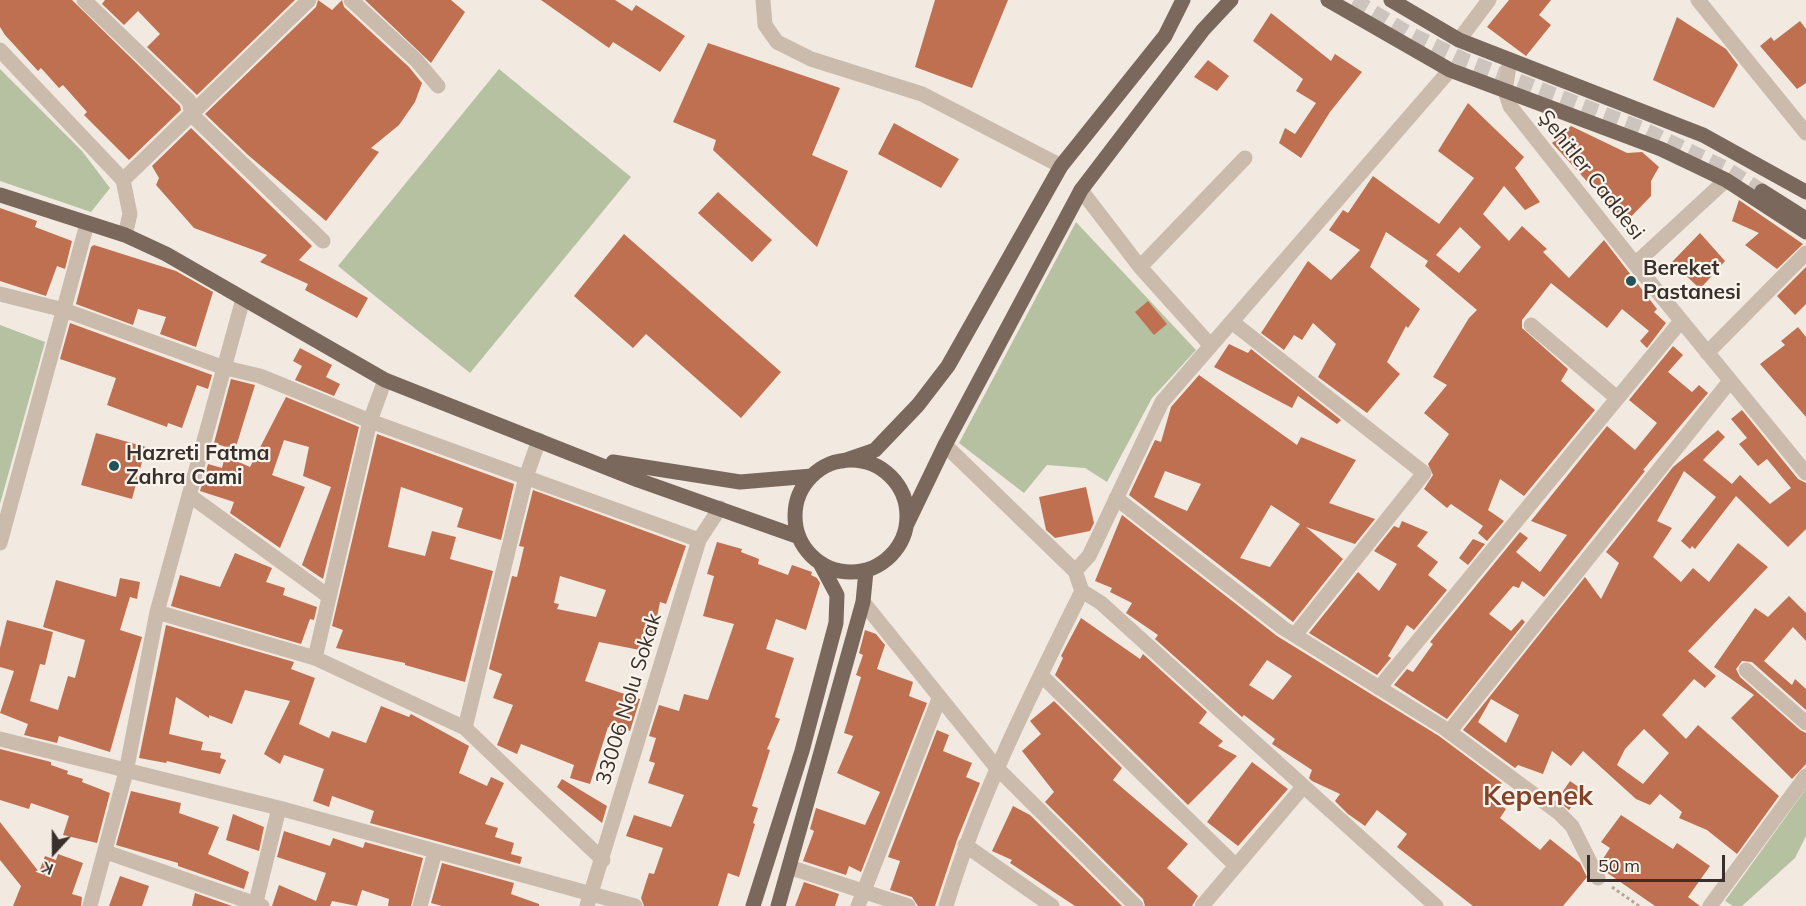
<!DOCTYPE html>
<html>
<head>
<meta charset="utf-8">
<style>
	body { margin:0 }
	#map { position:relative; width:1806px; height:906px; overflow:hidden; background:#f2eae1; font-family:Mulish,sans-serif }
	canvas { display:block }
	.north { position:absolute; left:24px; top:822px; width:60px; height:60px; -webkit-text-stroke:4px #faf4ed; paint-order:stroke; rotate:201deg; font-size:16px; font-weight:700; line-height:24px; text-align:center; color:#39302b }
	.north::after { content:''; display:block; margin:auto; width:21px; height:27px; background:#39302b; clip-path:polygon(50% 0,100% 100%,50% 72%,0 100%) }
	.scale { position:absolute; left:1587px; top:855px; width:138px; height:27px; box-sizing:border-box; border:3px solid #39302b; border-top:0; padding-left:8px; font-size:18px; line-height:21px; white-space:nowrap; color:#39302b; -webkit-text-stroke:4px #faf4ed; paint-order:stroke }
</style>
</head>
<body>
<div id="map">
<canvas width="1806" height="906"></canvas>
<div class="north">K</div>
<div class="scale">50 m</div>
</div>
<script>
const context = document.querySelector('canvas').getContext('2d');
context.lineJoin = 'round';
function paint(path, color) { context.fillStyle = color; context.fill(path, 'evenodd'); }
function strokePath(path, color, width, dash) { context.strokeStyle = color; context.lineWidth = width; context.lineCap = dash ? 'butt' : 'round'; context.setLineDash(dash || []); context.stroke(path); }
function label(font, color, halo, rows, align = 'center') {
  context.font = font + ' Mulish,sans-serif'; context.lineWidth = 4.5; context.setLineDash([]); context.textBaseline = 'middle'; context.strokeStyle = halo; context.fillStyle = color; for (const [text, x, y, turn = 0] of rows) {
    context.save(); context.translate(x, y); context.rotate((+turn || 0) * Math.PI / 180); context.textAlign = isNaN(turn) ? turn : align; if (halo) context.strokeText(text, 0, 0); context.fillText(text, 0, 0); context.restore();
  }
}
const green = new Path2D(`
	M0,69L82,151L110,188L91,212L0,181Z
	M499,69L631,177L470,373L338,266Z
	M1076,222L1196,350L1152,398L1107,482L1085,468L1047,465L1024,493L959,443Z
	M0,325L45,342L0,504Z
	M1806,789V836L1795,858L1742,906H1733L1725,901Z`);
const building = new Path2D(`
	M0,0H72L180,106L181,110L129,160L84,115L87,112L63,85L59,88L41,68L38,71L5,35L0,27Z
	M105,0H295L197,95L147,47L160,34L138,11L124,25L102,4Z
	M318,0L332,10L342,0L344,7L409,67L422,83L415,102L399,125L371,148L379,152L326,221L248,155L205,114L316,7Z
	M365,0H451L465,12L431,63Z
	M541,0H615L632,11L636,5L685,36L660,72L613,42L609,48Z
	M935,0H1008L972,88L915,67Z
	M1509,0H1551L1539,15L1551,25L1526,56L1487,27Z
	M1271,13L1331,61L1335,54L1362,72L1330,112L1301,158L1279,143L1285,128L1295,134L1316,103L1296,91L1303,79L1253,41Z
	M1677,17L1726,49L1738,65L1714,108L1653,80Z
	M1800,21L1806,29V83L1797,89L1760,46L1771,37L1774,41Z
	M708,43L840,88L812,155L848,171L817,247L713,150L716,140L673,122Z
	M1208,60L1229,76L1217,91L1194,77Z
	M1468,103L1524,157L1515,168L1540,202L1525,210L1504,186L1483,214L1509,241L1522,226L1547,249L1543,252L1569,278L1604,240L1657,309L1654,312L1666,323L1647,348L1640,341L1649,331L1622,309L1607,328L1551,283L1522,320V328L1568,369L1561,381L1595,410L1524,496L1500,479L1488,510L1504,521L1487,541L1478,533L1483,526L1451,504L1447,508L1424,489L1433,475L1428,464L1449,434L1424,413L1447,385L1433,377L1469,318L1477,310L1425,266L1428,261L1386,232L1370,267L1420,309L1408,328L1406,326L1387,362L1400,374L1367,413L1318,377L1336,344L1313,323L1302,340L1294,335L1284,350L1261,333L1308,261L1331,280L1360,250L1329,230L1343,210L1348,213L1373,176L1439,224L1474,178L1438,151ZM1460,227L1481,247L1459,273L1436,255Z
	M894,123L959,159L941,188L878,154Z
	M1571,126L1627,153L1642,152L1659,167L1651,181V196L1625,223L1552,143Z
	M191,128L312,246L299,260L368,298L357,318L305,290L308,284L260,262L267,255L194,228L156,185L159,178L152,166Z
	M718,192L772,240L752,262L698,213Z
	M1739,200L1803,244L1777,269L1745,245L1759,233L1732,221Z
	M0,208L37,221L35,227L72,241L65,269L57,266L46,296L0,281Z
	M1700,233L1725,261L1700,289L1672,262Z
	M624,234L781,372L741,418L646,334L633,348L574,296Z
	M94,245L176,271L213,292L196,347L160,334L166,317L138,309L133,325L76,304L91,247Z
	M1806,267V304L1795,315L1777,296Z
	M1148,301L1167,324L1154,335L1135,312Z
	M70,323L212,375L208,389L197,385L182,428L168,423L167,427L107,405L116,378L60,359Z
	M1798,327L1806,337V417L1760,364L1785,345L1781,341Z
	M1229,344L1248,353L1251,349L1341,420L1337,424L1298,396L1292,408L1214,367Z
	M1673,346L1683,355L1668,372L1692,392L1699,385L1708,393L1643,470L1645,471L1544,597L1522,581L1519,588L1513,586L1489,614L1511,631L1522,619L1525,622L1447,719L1394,685L1407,669L1413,672L1433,644L1430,642L1520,532L1528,538L1516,552L1540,572L1567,535L1531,521L1607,426L1635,450L1657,423L1629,400Z
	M300,348L332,365L326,377L340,384L334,396L295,380L302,366L293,361Z
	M1199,375L1297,445L1301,437L1356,460L1329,503L1375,519L1355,544L1306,527L1343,559L1293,622L1129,495L1155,440L1161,442L1171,407ZM1165,471L1201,484L1187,511L1154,497ZM1271,505L1300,524L1270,567L1240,558Z
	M231,379L255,385L235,450L214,443Z
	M286,397L359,427L323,579L302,565L331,487L303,476L309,447L284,440L272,475L305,487L280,548L230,513L234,502L200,491L208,464L222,468L225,456L250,467Z
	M1742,410L1798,479L1806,483V529L1788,547L1736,496L1695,549L1692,546L1690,549L1681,541L1716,497L1684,471L1657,521L1672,528L1653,557L1681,582L1693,568L1709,582L1738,543L1768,567L1688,651L1716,676L1705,688L1694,679L1662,715L1686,739L1698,725L1779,796L1737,854L1707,830L1679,818L1682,812L1660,794L1650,805L1636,799L1583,751L1571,766L1552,751L1543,774L1518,765L1515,768L1463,730L1585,577L1601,599L1619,563L1606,552L1673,467L1718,430L1725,437L1703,460L1732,484L1740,475L1770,504L1791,488L1767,459L1758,466L1739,444L1747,438L1731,419ZM1491,699L1519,715L1506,743L1478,722ZM1644,729L1669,753L1643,784L1617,765L1625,749Z
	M96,433L146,447L132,499L81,485Z
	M377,434L514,484L501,540L457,527L463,508L401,487L388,547L425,556L432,531L456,537L450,559L493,571L465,682L405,665V663L336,648L343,630L332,626Z
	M1086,487L1094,523L1090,531L1055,538L1046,530L1039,497Z
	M533,490L686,546L666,604L660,602L650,652L599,642L585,681L640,699L630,731L627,730L625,734L608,727L590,784L570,778L574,765L521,744L517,754L497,745L513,705L493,698L502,674L489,669L512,576L517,577L524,547L519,546ZM560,576L606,590L596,617L557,609L559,604L554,603Z
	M1122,515L1277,636L1439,736L1502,783L1489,798L1506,809L1500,818L1540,850L1550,839L1580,863L1587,877L1563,906H1473L1397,847L1407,834L1377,810L1365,826L1348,814L1335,801L1340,794L1312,781L1309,778L1312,770L1272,744L1275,739L1244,715L1242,717L1155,639L1158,635L1126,613L1132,603L1110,592L1112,588L1095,581ZM1267,660L1292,676L1273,700L1249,685Z
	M1402,521L1428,532L1417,546L1438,562L1428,575L1447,590L1414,630L1407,625L1388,656L1391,658L1377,675L1309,633L1358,572L1379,591L1397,564L1374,551L1394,526L1399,528Z
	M1473,539L1485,544L1468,565L1459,558Z
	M717,542L742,549L741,552L759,559L758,564L788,575L792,565L812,572L811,575L817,578L820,583L806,630L776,619L766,649L794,658L775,717L780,719L767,749L770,750L752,806L758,808L753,823L755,824L739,877L728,873L718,906H644L641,898L649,873L654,874L663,848L626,836L634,815L671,827L684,795L648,783L655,763L649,761L656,738L649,736L659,705L679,711L684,694L708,700L734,624L703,616L714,576L707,574Z
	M235,553L272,568L266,582L285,588L283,595L317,607L314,620L310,619L301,644L171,606L180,575L220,587Z
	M120,578L140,582L137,599L130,597L120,630L142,637L110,752L59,736L57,743L24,735L28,724L0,713L14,671L0,667V648L7,620L53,632L45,665L40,664L30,701L58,710L68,676L75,678L85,640L43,627L56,580L116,597Z
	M1789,596L1806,613V641L1793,627L1764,661L1792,685L1795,679L1806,689V710L1752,662L1742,661L1736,669L1740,677L1800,730L1806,733V764L1792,779L1731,718L1754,695L1714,667L1755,608L1768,617Z
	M1081,618L1140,659L1143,654L1207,712L1199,723L1223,741L1218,746L1237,756L1188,805L1055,675L1063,658L1061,656Z
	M166,625L294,662L291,669L315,678L299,724L329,738L332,731L366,743L381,706L409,717L411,714L469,746L459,773L487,786L491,777L504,783L485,824L498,828L495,837L514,843L511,854L522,857L520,864L370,823L374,811L332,796L329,807L313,801L324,769L284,755L280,764L264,754L290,701L245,690L232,724L209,715V718L176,697L169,734L203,742L201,750L221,753L220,758L226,760L220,774L167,761L166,763L139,758Z
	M865,630L876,634L885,645L877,669L913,682L909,696L927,703L861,872L849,866L846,875L803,861L814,831L810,829L816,808L865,825L880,792L837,773L853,736L844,733L861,677L856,675L863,655L859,653Z
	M1054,701L1122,768L1113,780L1188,844L1167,868L1198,896L1192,906H1145L1143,899L1045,802L1054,792L1022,751L1041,734L1030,721Z
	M937,730L949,735L943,751L972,763L966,777L980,783L957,840L935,906H918L912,897L890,890L900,861L888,857Z
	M0,749L51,762V765L68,771L67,774L83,779L82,782L110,793L97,843L63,835L69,816L31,803L29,809L0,800Z
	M1252,762L1288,789L1238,846L1207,822Z
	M562,779L607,806L602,823L557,787Z
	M1570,781L1583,790L1569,810L1557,800Z
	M131,791L181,803L179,813L219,827L208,854L249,872L244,889L178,866V863L116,845Z
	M1013,806L1030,815L1122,906H1075L1010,863L1012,860L992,851Z
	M233,814L264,827L259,851L226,840Z
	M1621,815L1673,849L1677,843L1710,866L1688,897L1700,906H1655L1606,872L1601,862L1610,848L1601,842Z
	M0,822L39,872L45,856L56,860L58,854L83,863L72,894L82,897L81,906H13L21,886L0,860Z
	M284,831L330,846L333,838L363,848L365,842L423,858L411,906H388L389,899L362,890L357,906L332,901L330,906H272L279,885L316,901L326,873L277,857Z
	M442,863L514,883L511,894L539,904V906H442L431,903Z
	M120,876L149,886L142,906H109Z
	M804,882L839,894L835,906H795Z
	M195,893L232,906H192Z`);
const majorTunnel = new Path2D(`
	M1354,0L1406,32L1467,61L1643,129L1725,168L1762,191`);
const path = new Path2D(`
	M1612,887L1639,906`);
const minor = new Path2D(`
	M84,0L189,101L192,115L323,241
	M351,0L416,60L438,86
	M763,0L765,25L777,42L811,59L922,94L1061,166
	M1698,0L1806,133
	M1459,40L1489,0
	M0,50L123,180L130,214L125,235
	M1510,60L1505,91L1510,106L1635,264L1806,473
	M123,180L309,0
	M1081,190L1140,267L1211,346
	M1635,264L1726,180
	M1140,267L1245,158
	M0,294L64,310L222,367L260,376L370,421L699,540
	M1232,322L1424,473L1295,635
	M1531,325L1617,398
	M1707,353L1806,253
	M945,445L1075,571L1082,591C1031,694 979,796 946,906
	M189,495L328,596
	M1116,498L1283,628L1444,728L1559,813L1572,826L1598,878
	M0,543L87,224
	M1075,571L1089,556L1162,402L1450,70
	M1082,591L1101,603L1436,906
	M863,602L996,767L1136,906
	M157,612L315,658L465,728L603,860
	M315,658L370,421L385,380
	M1746,670L1806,723
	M1041,675L1236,866
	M1379,688L1681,321
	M465,728L526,477L539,440
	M1449,732L1730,381
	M0,739L279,808L635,906
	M965,845L1052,906
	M106,852L262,906
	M789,867L908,906
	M90,906L126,772L157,612L243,299
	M255,906L279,808
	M420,906L435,852
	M587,906L699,540L720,508
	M858,906L939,699
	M1202,906L1303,787
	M1710,906L1806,776`);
const major = new Path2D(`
	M1328,0L1450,70L1661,149L1726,180L1806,232
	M1391,0L1459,40L1703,135L1806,192
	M1762,191L1806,219
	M0,195L125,235L166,254L385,380L638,480L799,537
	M795 516a56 56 0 1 1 112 0a56 56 0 1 1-112 0Z
	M843,461L875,450L918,405L948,366L1061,166L1165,36L1183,0
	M613,462L740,482L812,476
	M907,524L945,445L1081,190L1203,30L1231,0
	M753,906L802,751L836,623L837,595L820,563
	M778,906L863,602L866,571`);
const markers = [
	[1631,281,6,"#225358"],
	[114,466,6,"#225358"]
];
const streetNames = [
	["Şehitler Caddesi",1591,175,52],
	["33006 Nolu Sokak",629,699,-73]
];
const poiNames = [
	["Bereket",1643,269],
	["Pastanesi",1643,293],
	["Hazreti Fatma",126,454],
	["Zahra Cami",126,478]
];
const districtNames = [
	["Kepenek",1538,797]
];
paint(green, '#b5c1a1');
paint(building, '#bf7051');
strokePath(majorTunnel, '#cdc5bd', 15, [15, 8]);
strokePath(path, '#b6a597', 3, [3, 3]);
strokePath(minor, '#cabbad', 15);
strokePath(major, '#7a685d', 15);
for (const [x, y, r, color] of markers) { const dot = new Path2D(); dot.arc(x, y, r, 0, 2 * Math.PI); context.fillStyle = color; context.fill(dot); strokePath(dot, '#faf4ed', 2); }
label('21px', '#39302b', '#faf4ed', streetNames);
label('bold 21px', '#39302b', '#faf4ed', poiNames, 'left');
label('bold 27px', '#834128', '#faf4ed', districtNames);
</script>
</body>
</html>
